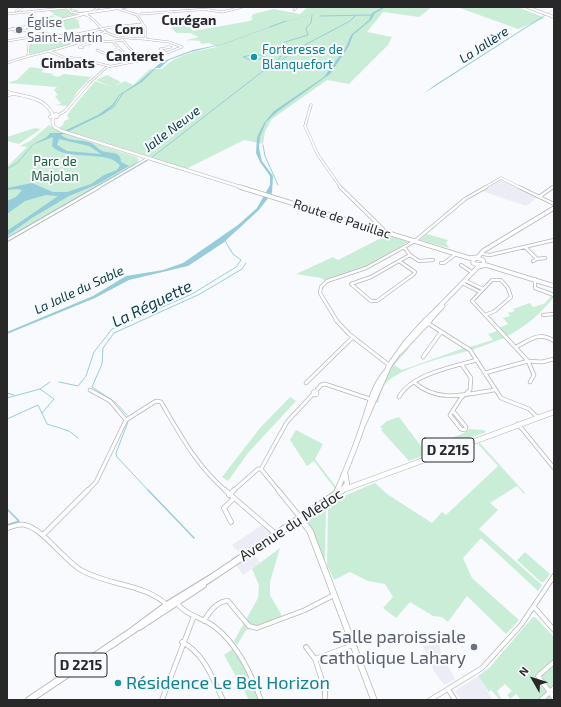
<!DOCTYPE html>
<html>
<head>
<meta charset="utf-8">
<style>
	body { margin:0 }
	#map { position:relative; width:561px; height:707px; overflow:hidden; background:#f9fafd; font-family:"Exo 2",sans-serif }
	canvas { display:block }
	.frame { position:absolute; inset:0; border:8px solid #282829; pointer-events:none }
	.north { position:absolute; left:513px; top:659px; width:40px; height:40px; -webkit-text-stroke:3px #f9fafd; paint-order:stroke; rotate:309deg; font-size:11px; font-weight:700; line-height:16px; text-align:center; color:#282829 }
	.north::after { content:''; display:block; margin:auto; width:14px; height:18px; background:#282829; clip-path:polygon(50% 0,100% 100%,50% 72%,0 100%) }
</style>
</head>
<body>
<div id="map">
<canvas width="561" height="707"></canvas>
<div class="frame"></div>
<div class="north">N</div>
</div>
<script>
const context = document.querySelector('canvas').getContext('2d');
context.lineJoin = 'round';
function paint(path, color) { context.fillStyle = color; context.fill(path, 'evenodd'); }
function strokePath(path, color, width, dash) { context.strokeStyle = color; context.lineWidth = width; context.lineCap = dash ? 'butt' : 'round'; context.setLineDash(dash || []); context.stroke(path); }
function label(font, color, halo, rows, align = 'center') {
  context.font = font + ' "Exo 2",sans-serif'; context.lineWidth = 4; context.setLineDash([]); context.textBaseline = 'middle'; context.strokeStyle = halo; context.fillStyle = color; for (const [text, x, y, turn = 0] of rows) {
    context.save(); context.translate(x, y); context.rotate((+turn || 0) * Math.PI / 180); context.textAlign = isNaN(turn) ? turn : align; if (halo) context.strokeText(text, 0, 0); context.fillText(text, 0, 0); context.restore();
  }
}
const built = new Path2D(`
	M501,180H503L538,197L526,206L482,191Z
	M262,525L264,526L279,538L254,555L260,563L243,575L231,558L239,553L232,545Z
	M439,645L443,657L455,679L444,685L434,671L423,646Z
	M478,676L493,700H461L455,691Z`);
const green = new Path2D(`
	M308,7H432L419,17L383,12L367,32L392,37L388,45L349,84L327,80L272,119L265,132L263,144L244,140L182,171L151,161L155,158L58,128L63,125L64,121L69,119L67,115L70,111L95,81L112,87L96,80L107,75L121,82L115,86L125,81L133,85L150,69H162C177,54 197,51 217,47L209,43L201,44L200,41L187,40L175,43L199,37L190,33H176L168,23L186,21L193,31L250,21L253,19L251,18L253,14L274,9L300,14Z
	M457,7H518L545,18L518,29Z
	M65,9L70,12V10L72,12L74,11L71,9L81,10H78V12L86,11L63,18L54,15L52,16H56L45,19L54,14L50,11Z
	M74,18L78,20L80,28L66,30L62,23L58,21Z
	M35,33L63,36L55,40L62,39L76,43L32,54L30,53V45L45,41L34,40L32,37L38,35Z
	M30,67L44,69L41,72L54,74L51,75L58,77L64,74L91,77L78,91L68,106L55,105L61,104L55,96L58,95L54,90L57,87L7,83L17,80Z
	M49,125L61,132L136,157L139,160L137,164L7,239V167L27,147L20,146L30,141Z
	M35,128L41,129L19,144L7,141V137Z
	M427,234L448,240L446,243L449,248L420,240Z
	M387,235L408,242L365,267L324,280L321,278L296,274L333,257L338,260Z
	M552,295L554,297C540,314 527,326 507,336L499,328L508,324L503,318L510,316L508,313L515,311L513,309L530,303L533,307L544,304Z
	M497,331L504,338L472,350L470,347L493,340L488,334Z
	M410,347L394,365L402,370L464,348L468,351C449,356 399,368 386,383C382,387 380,397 378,403L376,402C382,383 391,357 410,347Z
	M290,397L296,401L248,453L228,481L222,477L260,428Z
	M399,417L427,454L409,461L381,430L383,429L380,427L387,421Z
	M469,429L484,430L486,432L456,443L451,438L467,432Z
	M296,430L323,444L315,459L337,488L335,489L314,461L307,466L290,440Z
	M480,443L525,493L524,494L517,486L490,503L498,510L479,529L542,585L538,591L481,538L463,558L472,578L519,620L506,634L467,596L448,622L442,617L433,616L410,602L396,618L383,608L393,597L385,584L368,581L350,572L334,580L327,565L328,506L339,498L375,483L387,494L432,523L442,512L446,515L498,466L478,444Z
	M326,505L325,564L308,522L309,516Z
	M280,548L270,582V595L282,616L257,628L246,630L237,645L234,641L258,598L259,585L252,569Z
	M525,552L550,574L544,582H541L517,560Z
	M533,617H535L554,637V700H521L516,694L510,699L507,695L512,691L505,684L497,691L502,700H500L491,690L489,692L478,676L489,668Z
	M234,648L251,672L261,700H249L224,655Z`);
const water = new Path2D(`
	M339,7L284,22L224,44L191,52L169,60L160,68H156L142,82L119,96L114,105L104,114L61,135C69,142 82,139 91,143C95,145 98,149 102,151C109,154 121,150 121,162L129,166L98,184L69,196L32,218L7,236V231L58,196L46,195L25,201L7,214V201L16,197L22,190L17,189L7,190V188L32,183L53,192H67L91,184L104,175L117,170L120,165C116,162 113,159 107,158C92,154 61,158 52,146L53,137L30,146L47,137L50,133H60L98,115L112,105L119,95L139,82L159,64L169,59L193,50L223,44L283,22ZM59,139L89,146L101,154L67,151L57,145Z
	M383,7H386L375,13L371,20L353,35L349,46L330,74L277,112L266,122L260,137L259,148L262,161L273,176L272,193L259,210L223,243L188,266L129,280L95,298L7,334V332L93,296L126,276L163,270L183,263L238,225L257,208L270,185V176L260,162L256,153L257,137L264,123L274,111L324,77L346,47L351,35L369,20L372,13Z
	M554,9L540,19L423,94L435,85Z`);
const streamFar1 = new Path2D(`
	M320,16L372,15
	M270,27L286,21
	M263,56L255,54L243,57L253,61L264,57
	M277,63L301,47L350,21L355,16
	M273,66L275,64
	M107,111L114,107L123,93
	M263,145L265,156L278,185
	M151,158L281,57L277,54L282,52L279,48L285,42L308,35L306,28L311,23L312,15
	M7,169L17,163L32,146
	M7,238L137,163
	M7,242L148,160
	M59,382L78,386L86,376L94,352L112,329L192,294L236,267L241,260L233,254L225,241L226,239
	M40,389L54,399L42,413
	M7,393L14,395
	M7,398L40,389L50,382
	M127,415L115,402L92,387L102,364L103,348L114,333L200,294L242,269L246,263
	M7,419L38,405L47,424L69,431L78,438
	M128,422L116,453L117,457L149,491`);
const stream = new Path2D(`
	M148,490L194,538
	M7,509L19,521L7,525`);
const streetFar4 = new Path2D(`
	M69,7L71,8H65Z
	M68,9L71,12L81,14
	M119,9L137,15
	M208,10L223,12L242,7
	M294,10L297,7
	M16,11L23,7
	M93,11L99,7
	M7,14L65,8
	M141,14L209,9L204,10
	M86,15C94,18 97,24 103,30C114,39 131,38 144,39
	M137,15L145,27L146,37L144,39L169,42L182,47
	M24,27L33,41L29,45L28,55
	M12,28L16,32L26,30
	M28,32L67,36L112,27L143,24
	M122,39L129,48L144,59
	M7,41L31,37
	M113,42L128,57
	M83,48L79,47C95,39 106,43 122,40
	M97,50L108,55L113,60L138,54
	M49,51L63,57L84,59
	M165,52L160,49L171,47H166
	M107,54L119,48
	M93,62L109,66
	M7,63C28,55 49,52 71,45C83,42 94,36 106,32
	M89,83L107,67L153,58L182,47`);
const streetFar3 = new Path2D(`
	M7,96L12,94
	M311,105L305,126L318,155L341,188
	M58,115L65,111L90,82
	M97,188L148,158
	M484,188L501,178L521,188
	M552,188L554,186`);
const streetFar2 = new Path2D(`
	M340,187L383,229L382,232
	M519,187L554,204
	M539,197L553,187
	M7,240L99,187
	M525,247L537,259L533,261
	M483,254L490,255L554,240
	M410,255L419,261L433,260
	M537,259L545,258
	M399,261L415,272L414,274L377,301H371L351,284L371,277Z
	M399,261L410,255L404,247
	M441,263H444L456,254
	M461,265L473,273
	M535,279V288L554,295
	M492,280H501L508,288L511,297L495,311L485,315L472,301Z
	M466,281L483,289
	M464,284L480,292
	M485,315L491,321
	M543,315L554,314
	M337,321L320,293L321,287L327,281L366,268L415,241L465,199L486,187`);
const streetFar1 = new Path2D(`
	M336,320L349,334L389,365
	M426,322L470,350L501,398L529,409L538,418
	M516,347C530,340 539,331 554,341
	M423,357L441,332
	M485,373L528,361L490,320
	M414,382C437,403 465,395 494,390
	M530,382L534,375L528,361L542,362L554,359
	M306,383L353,337
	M313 393a2 2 0 1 1 4 0a2 2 0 1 1-4 0Z
	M316,391L321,385L325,384L373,400
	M399,397C410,375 454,366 477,360
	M453,411L466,427L465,430L461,429L450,415L461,398L470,390L471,378L462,365
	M126,420L156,401L161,402C181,436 196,465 226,491
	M518,424L554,468
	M87,491L96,482L126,420L110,401L90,390
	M233,491L258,469H261
	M279,491L261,469L287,422L313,394`);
const street = new Path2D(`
	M225,490L276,534
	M278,490L300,517
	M229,495L234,490
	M231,522L224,508L233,499
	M7,528C12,527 20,523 25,525C42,528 64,560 81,570C108,586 145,583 168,606
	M43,535L88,490
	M176,602C186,616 202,617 215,627C238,645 251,674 261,700
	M534,607L554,630
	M204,621C209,612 217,601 228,601L249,626L257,628L305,610L334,595
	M182,642C204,653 213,679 223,700
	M306,647L315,659
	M554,662L538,676L554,698
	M448,689L455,700
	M325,698V689L315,659L353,645
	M162,700L194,616
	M430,700L482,668L521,625L554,576
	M541,700L554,688`);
const secondaryFar4 = new Path2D(`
	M527,7L554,17
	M86,13L87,14H81Z
	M86,13L126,7
	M7,30L39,25L81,15`);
const secondaryFar3 = new Path2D(`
	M7,92C25,97 44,96 53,115
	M56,114L58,115L57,117H50Z
	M53,118C51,126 55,128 62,131L244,188`);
const secondaryFar2 = new Path2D(`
	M240,187L469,258L478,257L483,251L554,208
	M477,258L483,260L484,264L479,265L473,263V260Z
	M425,321L478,267L486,265L554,286
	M429,321L443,306`);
const secondaryFar1 = new Path2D(`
	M400,352L430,320
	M363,425L389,366L406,342L426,320
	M342,490L347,484L345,473
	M337,491C346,469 356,447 363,424C369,407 373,387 385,373`);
const secondary = new Path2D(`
	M337,492L338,490
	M300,518L310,531L374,700`);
const primaryFar1 = new Path2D(`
	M340,491L554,412`);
const primary = new Path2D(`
	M139,627L203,585
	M29,700L132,631L167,605L211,578L342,490`);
const markers = [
	[19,30,4,"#6b7280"],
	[254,57,4,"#0f9aa8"],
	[474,647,4,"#6b7280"],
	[118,683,4,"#0f9aa8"]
];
const farWorshipnames = [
	["Église",27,23],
	["Saint-Martin",27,38]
];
const farNeighbourhoodnames = [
	["Corn",129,30]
];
const farWaternames = [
	["La Jallère",484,45,-33],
	["Jalle Neuve",172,129,-37],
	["La Jalle du Sable",79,290,-25]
];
const farCulturenames = [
	["Forteresse de",262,50],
	["Blanquefort",262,65]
];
const farParknames = [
	["Parc de",55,162],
	["Majolan",55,177]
];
const farStreetnames = [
	["Route de Pauillac",342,219,18]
];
const farQuarternames = [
	["Curégan",189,20],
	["Canteret",135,56],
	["Cimbats",68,63]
];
const shields = [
	[448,450,52],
	[81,665,52]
];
const shieldNames = [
	["D 2215",448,450],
	["D 2215",81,665]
];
const streetNames = [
	["Avenue du Médoc",291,525,-33]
];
const waterNames = [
	["La Réguette",152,304,-26]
];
const nearWorshipnames = [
	["Salle paroissiale",466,637],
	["catholique Lahary",466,658]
];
const nearCulturenames = [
	["Résidence Le Bel Horizon",126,683]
];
paint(built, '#ebecf6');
paint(green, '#caedd7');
paint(water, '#97cdda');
strokePath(streamFar1, '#97cdda', 1);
strokePath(stream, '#97cdda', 1.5);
strokePath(streetFar4, '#b7b7ba', 2.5);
strokePath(streetFar3, '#b7b7ba', 3);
strokePath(streetFar2, '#b7b7ba', 4);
strokePath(streetFar1, '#b7b7ba', 4.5);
strokePath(street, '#b7b7ba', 5.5);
strokePath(secondaryFar4, '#b7b7ba', 3);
strokePath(secondaryFar3, '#b7b7ba', 3.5);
strokePath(secondaryFar2, '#b7b7ba', 5);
strokePath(secondaryFar1, '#b7b7ba', 6);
strokePath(secondary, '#b7b7ba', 7);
strokePath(primaryFar1, '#b7b7ba', 6);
strokePath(primary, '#b7b7ba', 8);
strokePath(streetFar4, '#fff', 1.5);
strokePath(streetFar3, '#fff', 2);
strokePath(streetFar2, '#fff', 2.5);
strokePath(streetFar1, '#fff', 3);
strokePath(street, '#fff', 4);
strokePath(secondaryFar4, '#fff', 2);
strokePath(secondaryFar3, '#fff', 2.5);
strokePath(secondaryFar2, '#fff', 3.5);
strokePath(secondaryFar1, '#fff', 4.5);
strokePath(secondary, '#fff', 5.5);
strokePath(primaryFar1, '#fff', 5);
strokePath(primary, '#fff', 6);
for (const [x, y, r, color] of markers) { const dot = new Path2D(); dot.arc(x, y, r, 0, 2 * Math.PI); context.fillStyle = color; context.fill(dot); strokePath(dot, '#f9fafd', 1.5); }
label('13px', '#5b616d', '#f9fafd', farWorshipnames, 'left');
label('bold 13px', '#29292b', '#f9fafd', farNeighbourhoodnames);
label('italic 13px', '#083b45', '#f9fafd', farWaternames);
label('13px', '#0d838f', '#f9fafd', farCulturenames, 'left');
label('13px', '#1d6241', '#f9fafd', farParknames);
label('13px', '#282829', '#f9fafd', farStreetnames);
label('bold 14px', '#29292b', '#f9fafd', farQuarternames);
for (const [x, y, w] of shields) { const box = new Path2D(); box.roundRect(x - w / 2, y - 12, w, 24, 3); context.fillStyle = '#f9fafd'; context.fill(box); strokePath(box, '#282829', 1); }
label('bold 14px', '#282829', null, shieldNames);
label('15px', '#282829', '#f9fafd', streetNames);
label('italic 16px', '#083b45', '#f9fafd', waterNames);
label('18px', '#5b616d', '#f9fafd', nearWorshipnames, 'right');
label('18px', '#0d838f', '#f9fafd', nearCulturenames, 'left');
</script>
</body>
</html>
